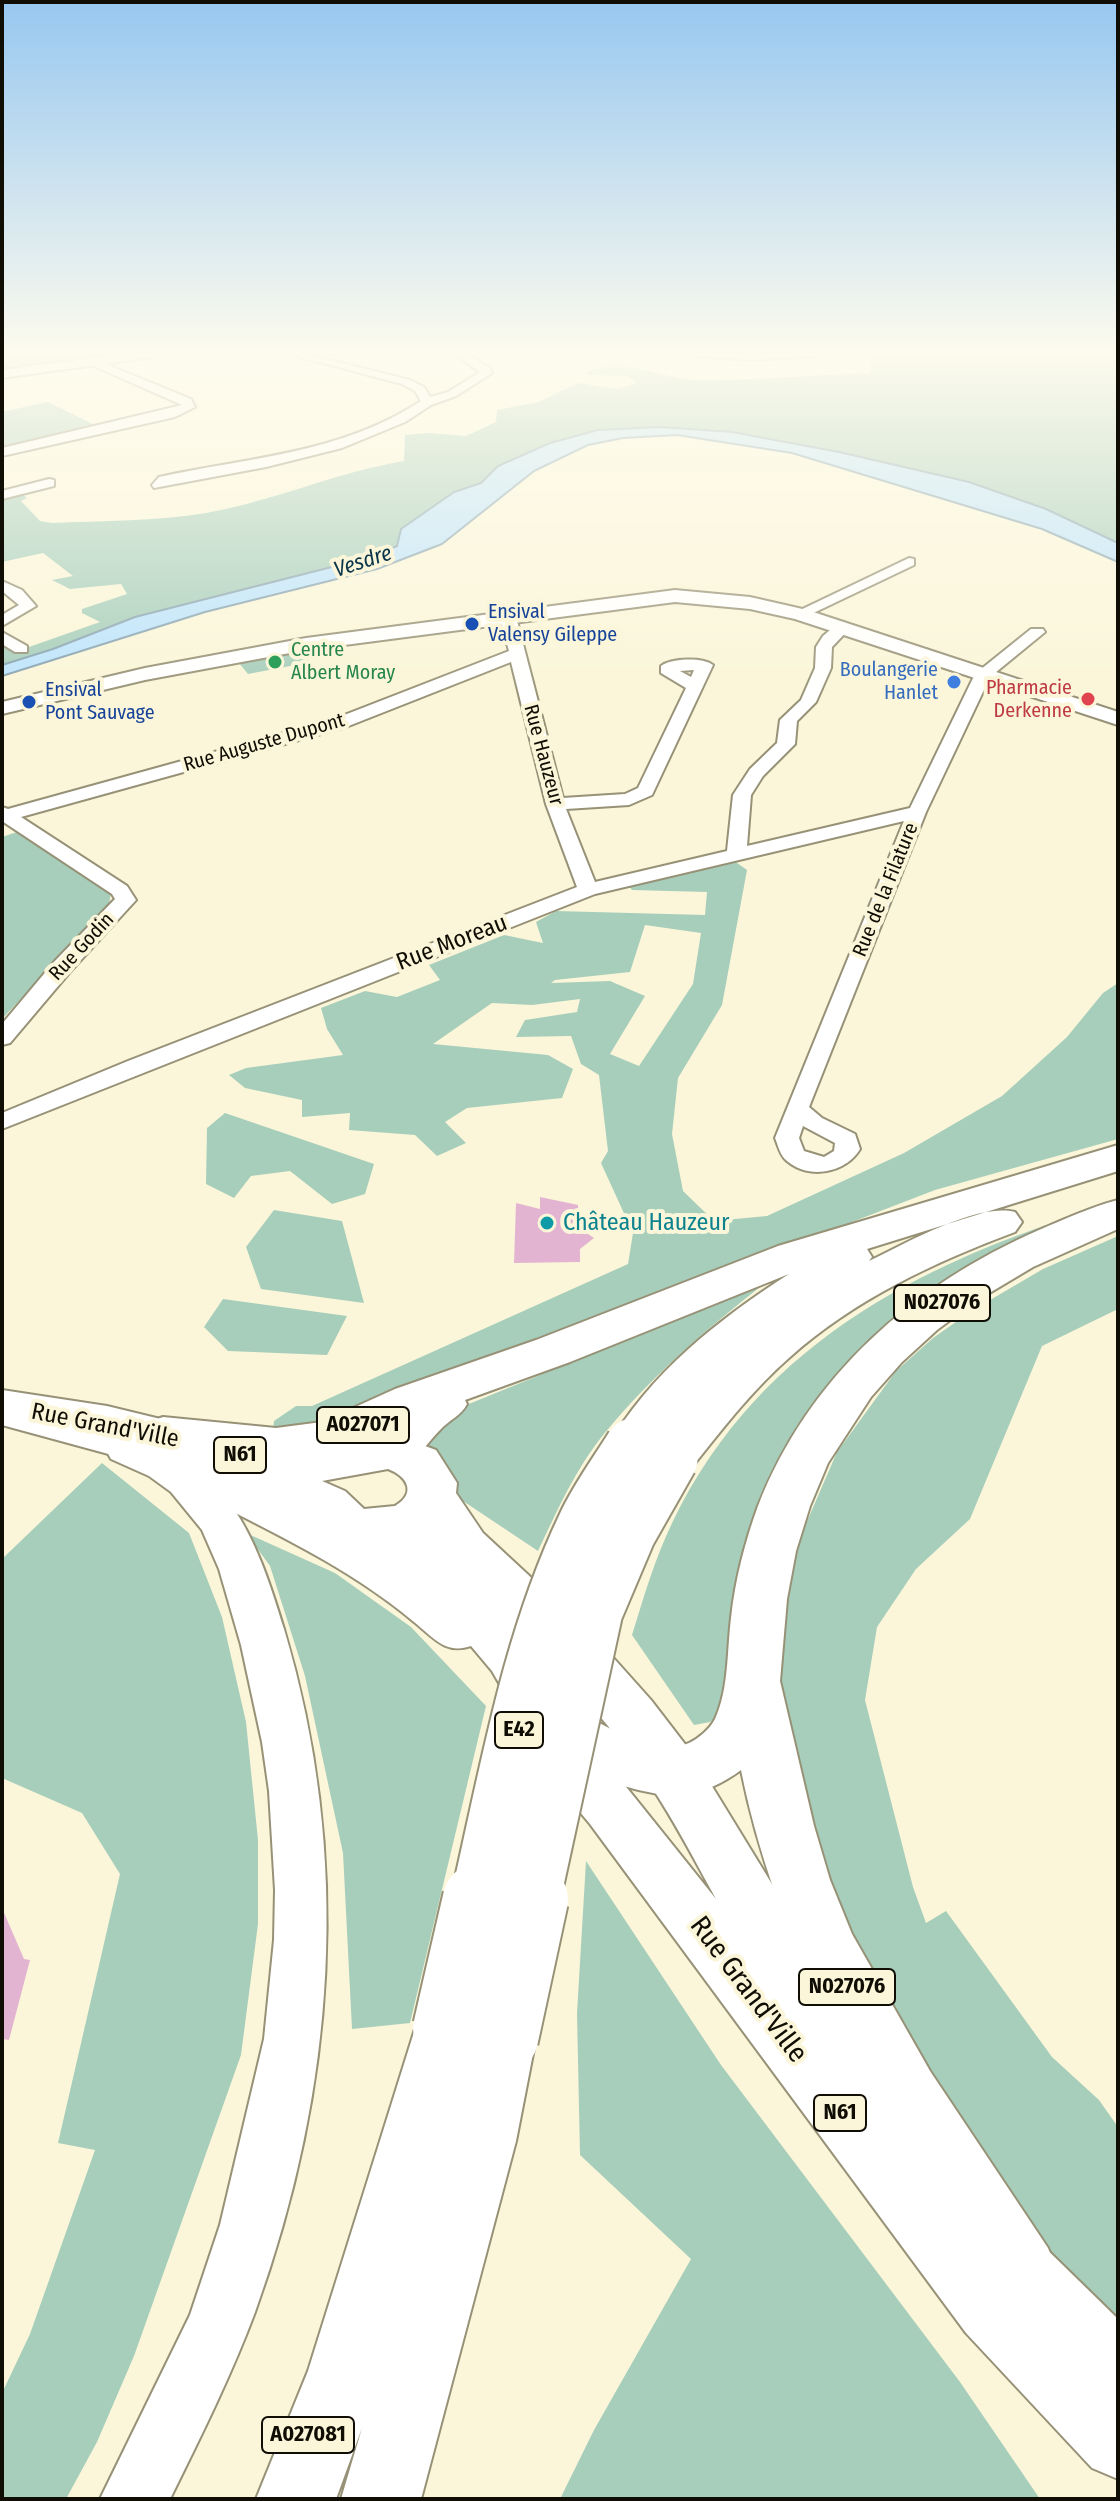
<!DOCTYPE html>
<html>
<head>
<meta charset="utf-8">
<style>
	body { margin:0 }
	#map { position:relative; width:1120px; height:2501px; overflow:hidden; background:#fbf6d9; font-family:"Fira Sans Condensed",sans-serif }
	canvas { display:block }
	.frame { position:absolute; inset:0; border:4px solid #0f0d04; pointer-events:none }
</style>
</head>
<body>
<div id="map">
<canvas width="1120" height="2501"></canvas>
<div class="frame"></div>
</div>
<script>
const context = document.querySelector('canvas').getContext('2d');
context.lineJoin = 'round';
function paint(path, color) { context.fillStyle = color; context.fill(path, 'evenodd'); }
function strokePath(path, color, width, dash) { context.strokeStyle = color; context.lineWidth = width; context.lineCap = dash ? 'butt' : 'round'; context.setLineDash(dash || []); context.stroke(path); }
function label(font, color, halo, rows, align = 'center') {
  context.font = font + ' "Fira Sans Condensed",sans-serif'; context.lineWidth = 8; context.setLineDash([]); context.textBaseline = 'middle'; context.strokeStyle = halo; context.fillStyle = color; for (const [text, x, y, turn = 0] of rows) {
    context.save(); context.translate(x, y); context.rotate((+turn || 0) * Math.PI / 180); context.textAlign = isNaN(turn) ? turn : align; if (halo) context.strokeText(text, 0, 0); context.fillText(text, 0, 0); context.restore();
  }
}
const green = new Path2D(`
	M2,353H137L2,372Z
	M961,353H1033L1058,358L1073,353H1118V543L1046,509L969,482L839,452L732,432L660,427L598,430L498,466L481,484L454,492L401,529L397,546L375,556L135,617L53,649L2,665V645L29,647L100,622L82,613V609L127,594L121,584L70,589L52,580L73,576L43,553L2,562V496L18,491L27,498L21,501L40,521L52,523C103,521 156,521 206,513C274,501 337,472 404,461L405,435L429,433L466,436L496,422L497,410L539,402L578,383L619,389L637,383L628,376L588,375L586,372C624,356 663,380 702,380C758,380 814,375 870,373L872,356Z
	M48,402L101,428L2,449V412Z
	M301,651L311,662L248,674L239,663Z
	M17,832L111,892L109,905L2,1019V837Z
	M727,856L747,870L722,1005L678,1078L672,1134L683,1191L714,1221L767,1216L904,1153L1002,1096L1067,1037L1103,993L1118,983V1139L935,1190L303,1434L273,1431L274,1421L296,1406H312L628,1264L633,1233L601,1163L608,1151L599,1075L581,1064L571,1036L516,1037L525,1020L577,1012L580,999L532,1005L492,1003L433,1044L548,1055L573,1069L562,1098L467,1108L445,1122L466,1143L437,1156L415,1135L349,1130L350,1113L302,1117V1100L245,1088L229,1075L246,1068L343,1055L327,1029L321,1008L365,991L397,997L440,980L429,965L504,935L543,943L536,922L556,911L705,915L707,892L632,890L625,881ZM645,925L701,933L693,984L639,1066L610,1054L645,996L610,981L551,983L555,980L630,972Z
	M225,1113L374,1164L365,1194L332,1204L290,1171L251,1176L234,1198L206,1184L207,1128Z
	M1118,1202L864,1351L728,1708L710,1722L694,1725L632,1635C644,1596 655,1558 673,1521C762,1338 932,1257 1118,1202Z
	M274,1210L342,1221L364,1303L261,1289L246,1247Z
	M1118,1236V1309L1042,1346L970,1519L916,1569L877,1627L865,1700L913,1887L926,1923L946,1911L1052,2057L1099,2100L1118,2127V2335L950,2133L803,1842L777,1711L786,1587L805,1526L837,1452L896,1371L933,1338L973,1310L1043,1269Z
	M764,1284C706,1329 651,1377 604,1434C576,1468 557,1511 538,1551L460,1499L444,1461L422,1442L454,1410Z
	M223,1299L347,1316L327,1355L228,1351L204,1327Z
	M102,1463L189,1533L222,1617L246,1722L258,1840V1924L241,2055L134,2356L97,2442L66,2499H2V2393L30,2334L95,2150L58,2143L120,1874L82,1813L2,1778V1559Z
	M246,1533L335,1573L411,1627L486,1706L410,2023L352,2029L343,1853L305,1676L270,1566Z
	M586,1861L721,2065L960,2382L1040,2499H560L594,2430L691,2259L580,2155L577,2013Z`);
const water = new Path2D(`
	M660,427L732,432L839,452L969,482L1046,509L1118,543V562L1042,529L792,453L677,435L623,438L588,445L534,471L442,544L377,569L205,612L2,676V665L53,649L135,617L375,556L397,546L401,529L454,492L481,483L498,466L550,443L598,430Z`);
const building = new Path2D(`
	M540,1197L578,1205L579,1228L594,1238L580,1249V1262L514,1263L516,1203L540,1209Z
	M2,1908L24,1959L30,1960L9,2040L2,2039Z`);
const minor = new Path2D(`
	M285,353H302L410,380L424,387L430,397L448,392L480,372L453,353H465L490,368L492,373L456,396L431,405L405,422L342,448L266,467L154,488L152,485L159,477C250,457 340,454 421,401L415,391L402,384Z
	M689,353H824L818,356L752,360L695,356Z
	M91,358L191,399L195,407L175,417L2,456V448L182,405L87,363L85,361Z
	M49,479L54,480V486L2,499V491Z
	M909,558L914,559V565L805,617L800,619L792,614Z
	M2,581L22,590L36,606L2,626V615L19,605L2,591Z
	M508,612L516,617L563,798L625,794L638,788L686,688L661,673V666C671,658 703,657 713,665L652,795L629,805L566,809L595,882L727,851L733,795L750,769L777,743L780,720L801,700L815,668L816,647L823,636L836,625H848L850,628L832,647L831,668L816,702L797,721L795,744L763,776L751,795L747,846L910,808L975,674L1031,629H1043L1045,632L990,677L926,812L809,1107L822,1118L855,1134L860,1149C846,1173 809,1180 787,1161C780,1156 778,1145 775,1138L904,821L595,894L2,1129V1113L128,1061L577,887L546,804L511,662L346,727L21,817L127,886L136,900L70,972L10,1043L2,1045V1024L54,962L115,899L112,894L2,821V807L8,809L334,719L509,651L500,617ZM694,670L691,677L680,671ZM803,1126L835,1143L834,1151L824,1157L804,1151L799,1138Z
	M2,632L27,646V652H15L2,644Z`);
const tertiary = new Path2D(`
	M127,353H161L154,357L2,378V370Z
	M675,590L750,597L807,610L1118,712V725L795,619L750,609L675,602L306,650L145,680L2,714V702L145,668L306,638Z`);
const secondary = new Path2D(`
	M126,1433C228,1463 255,1534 284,1629C352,1857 336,2088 255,2312C231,2376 200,2438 170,2499H100L190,2315L220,2225L264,2039L274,1940L275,1890L269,1791L262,1742L241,1645L219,1569L202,1530L171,1492L149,1476L111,1459L105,1448L111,1437Z`);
const primary = new Path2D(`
	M2,1390L107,1406L288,1450L392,1434L436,1450L457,1483L456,1493L483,1533L592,1634L651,1700L691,1752L832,1982L918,2103L928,2126L918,2149L913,2151L981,2238L983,2234L1007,2223L1031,2234L1118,2319V2479L1092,2468L966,2333L590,1824L559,1787L492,1671L471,1646C445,1655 433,1637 414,1622C350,1568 272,1532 198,1494L191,1481L193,1477L2,1425ZM388,1469C407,1476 417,1493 395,1506L364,1509L345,1491L322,1481ZM525,1635C572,1681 616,1731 651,1786C675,1822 695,1861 716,1899L599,1753Z`);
const motorway = new Path2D(`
	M1118,1145V1171L867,1249L872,1257L869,1261C905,1244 977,1202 1015,1212L1022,1222L1015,1232C935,1262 855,1299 790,1357C751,1391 720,1432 688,1472L670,1477L652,1472L646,1460L633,1464L616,1459L608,1446C650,1373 719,1319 789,1274L570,1362L465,1400L467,1404C460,1417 450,1419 440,1430C417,1453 412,1475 374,1464L367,1451L373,1441L322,1458L276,1464L208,1455L163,1453L146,1447L138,1435L146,1423L163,1417L276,1428L322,1422L395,1389L536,1340L778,1246Z
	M1118,1200V1229L1033,1267L976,1301L937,1330L902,1362L871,1397L828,1463L810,1506L796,1551L787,1599L780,1681L814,1826L830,1880L852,1934L930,2071L1048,2248L1058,2274L1048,2300L1022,2310L996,2300C889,2128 782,1974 741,1770C725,1782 704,1792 684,1795C651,1800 555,1767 533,1742C529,1738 527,1730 524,1725L533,1708L553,1701C589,1713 649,1760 689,1743C698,1739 710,1729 715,1719C729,1689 727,1650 731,1618C735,1580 745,1542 758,1506C809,1376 913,1285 1039,1230C1065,1219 1091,1207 1118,1200Z
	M448,1997L471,2007L477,2021L480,2015L503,2006L526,2015L536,2038L516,2141L421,2499H341L362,2428L336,2499H256L308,2371L415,2029L425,2007Z`);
const motorwayBridgeFar1 = new Path2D(`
	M478,1901C507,1775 529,1642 585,1525C598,1497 617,1472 633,1446
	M532,1901L595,1611L628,1533L670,1459`);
const motorwayBridge = new Path2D(`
	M448,2029L478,1899
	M503,2038L533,1899`);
const markers = [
	[472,624,8,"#1a4fb4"],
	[275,662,8,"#2e9e5b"],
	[954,682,8,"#3f7fe0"],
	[1088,699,8,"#e0444e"],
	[29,702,8,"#1a4fb4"],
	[547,1223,8,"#0f9aa8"]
];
const farTransitnames = [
	["Ensival",488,612],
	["Valensy Gileppe",488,635],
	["Ensival",45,690],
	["Pont Sauvage",45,713]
];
const farLeisurenames = [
	["Centre",291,650],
	["Albert Moray",291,673]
];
const farShopnames = [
	["Boulangerie",938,670],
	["Hanlet",938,693]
];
const farHealthnames = [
	["Pharmacie",1072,688],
	["Derkenne",1072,711]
];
const farStreetnames = [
	["Rue Auguste Dupont",264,743,-16],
	["Rue Hauzeur",543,755,75],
	["Rue de la Filature",886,890,-68],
	["Rue Godin",82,947,-47]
];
const farWaternames = [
	["Vesdre",363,562,-18]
];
const shields = [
	[942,1303,96],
	[363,1425,92],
	[240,1455,52],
	[519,1730,48],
	[847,1987,96],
	[840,2113,52],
	[308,2435,92]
];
const shieldNames = [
	["N027076",942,1303],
	["A027071",363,1425],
	["N61",240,1455],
	["E42",519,1730],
	["N027076",847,1987],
	["N61",840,2113],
	["A027081",308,2435]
];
const streetNames = [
	["Rue Moreau",452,943,-21],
	["Rue Grand'Ville",105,1426,11]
];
const cultureNames = [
	["Château Hauzeur",563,1223]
];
const nearStreetnames = [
	["Rue Grand'Ville",748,1990,53]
];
paint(green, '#a7cebb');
paint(water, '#bde4fd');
strokePath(water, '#89a4b2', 2);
paint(building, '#e3b4d1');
strokePath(minor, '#979277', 4);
strokePath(tertiary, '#979277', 4);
strokePath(secondary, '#979277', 4);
strokePath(primary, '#979277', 4);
strokePath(motorway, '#979277', 4);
paint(minor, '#fff');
paint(tertiary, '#fff');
paint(secondary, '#fff');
paint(primary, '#fff');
paint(motorway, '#fff');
strokePath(motorwayBridgeFar1, '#979277', 59, []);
strokePath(motorwayBridge, '#979277', 74, []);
strokePath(motorwayBridgeFar1, '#fff', 55);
strokePath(motorwayBridge, '#fff', 70);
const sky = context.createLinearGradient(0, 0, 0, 703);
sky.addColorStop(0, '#97c7f0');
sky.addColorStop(0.5, '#fdfbee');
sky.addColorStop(1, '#fdfbee00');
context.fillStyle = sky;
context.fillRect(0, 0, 1120, 703);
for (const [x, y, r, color] of markers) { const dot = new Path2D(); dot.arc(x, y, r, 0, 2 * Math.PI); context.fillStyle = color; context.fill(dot); strokePath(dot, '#fbf6d9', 3); }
label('20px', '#164399', '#fbf6d9', farTransitnames, 'left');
label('20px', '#27864d', '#fbf6d9', farLeisurenames, 'left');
label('20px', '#366cbe', '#fbf6d9', farShopnames, 'right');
label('20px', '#be3a42', '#fbf6d9', farHealthnames, 'right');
label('20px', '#0f0d04', '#fbf6d9', farStreetnames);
label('italic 22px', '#0b354a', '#fbf6d9', farWaternames);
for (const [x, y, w] of shields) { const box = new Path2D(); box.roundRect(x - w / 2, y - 18, w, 36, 6); context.fillStyle = '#fbf6d9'; context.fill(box); strokePath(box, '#0f0d04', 2); }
label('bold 22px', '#0f0d04', null, shieldNames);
label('24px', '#0f0d04', '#fbf6d9', streetNames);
label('24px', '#0d838f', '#fbf6d9', cultureNames, 'left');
label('28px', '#0f0d04', '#fbf6d9', nearStreetnames);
</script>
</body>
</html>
